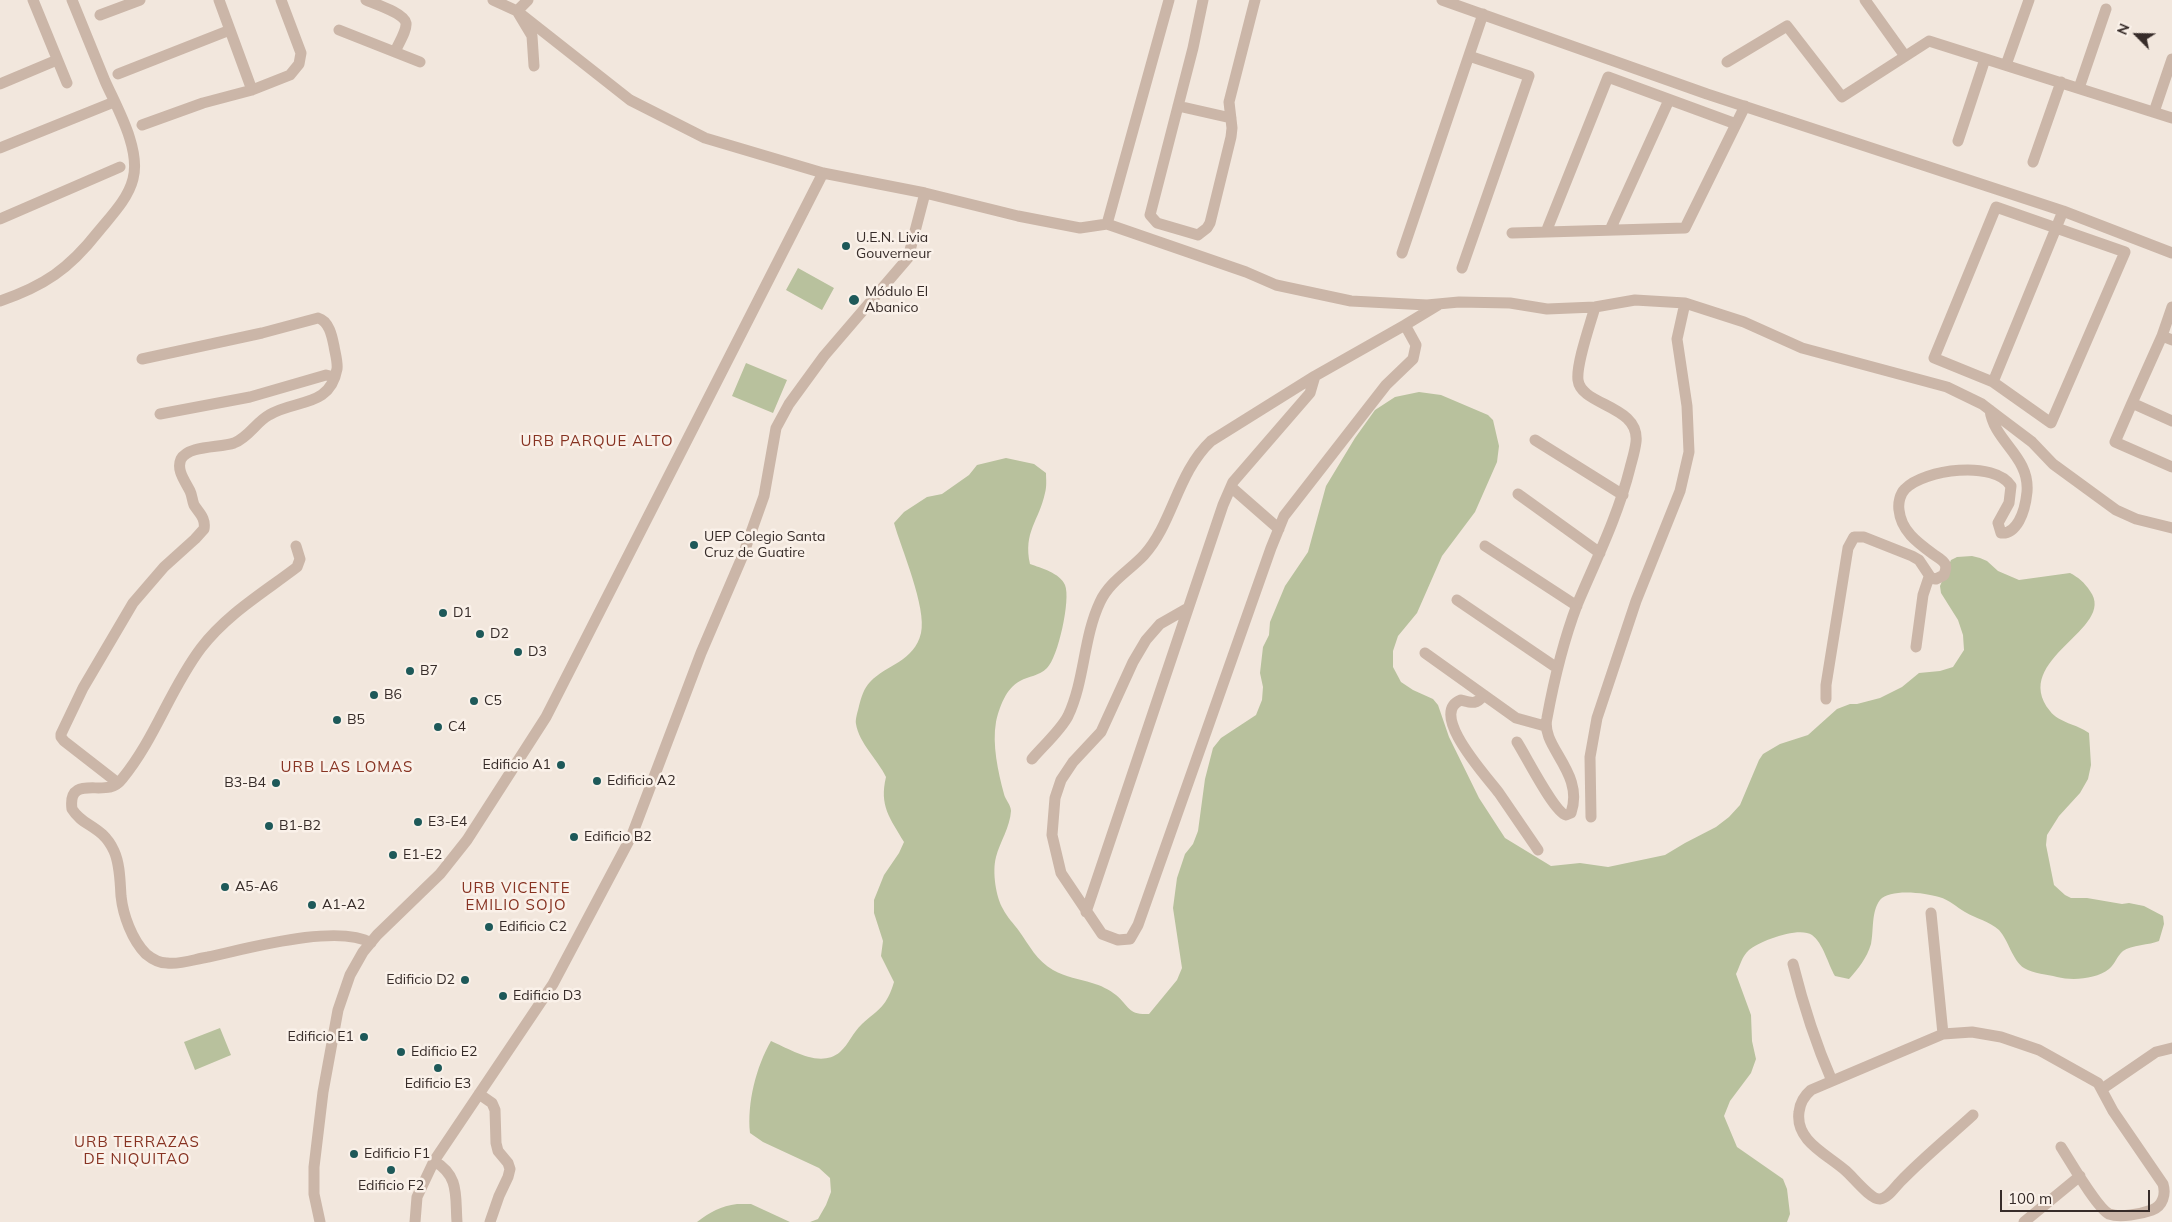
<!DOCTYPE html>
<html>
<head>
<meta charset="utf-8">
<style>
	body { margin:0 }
	#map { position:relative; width:2172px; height:1222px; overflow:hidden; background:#f2e7dd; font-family:Mulish,sans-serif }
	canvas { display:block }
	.north { position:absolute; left:2112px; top:10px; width:50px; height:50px; -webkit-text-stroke:4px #faf1e9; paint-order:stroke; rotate:293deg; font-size:14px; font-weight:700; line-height:20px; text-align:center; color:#372c29 }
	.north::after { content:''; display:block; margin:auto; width:18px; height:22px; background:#372c29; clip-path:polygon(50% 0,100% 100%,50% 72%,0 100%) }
	.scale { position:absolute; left:2000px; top:1190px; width:150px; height:22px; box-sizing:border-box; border:2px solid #372c29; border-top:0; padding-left:6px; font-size:15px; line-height:18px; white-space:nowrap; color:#372c29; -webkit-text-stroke:4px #faf1e9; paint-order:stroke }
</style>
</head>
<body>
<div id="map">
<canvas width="2172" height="1222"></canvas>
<div class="north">N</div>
<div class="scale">100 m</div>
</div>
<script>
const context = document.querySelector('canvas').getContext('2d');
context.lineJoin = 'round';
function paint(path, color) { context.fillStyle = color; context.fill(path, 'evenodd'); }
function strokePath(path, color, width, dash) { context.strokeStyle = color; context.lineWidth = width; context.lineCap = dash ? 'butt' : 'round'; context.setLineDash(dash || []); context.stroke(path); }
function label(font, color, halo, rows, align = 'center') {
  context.font = font + ' Mulish,sans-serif'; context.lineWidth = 5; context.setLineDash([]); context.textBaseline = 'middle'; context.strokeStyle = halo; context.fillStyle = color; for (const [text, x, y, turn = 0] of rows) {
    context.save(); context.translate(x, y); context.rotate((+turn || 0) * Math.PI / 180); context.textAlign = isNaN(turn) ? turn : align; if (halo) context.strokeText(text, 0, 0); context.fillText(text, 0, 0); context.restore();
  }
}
const green = new Path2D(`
	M798,268L834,288L822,310L786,290Z
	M746,363L787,380L773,413L732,396Z
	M1419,392L1441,395L1488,415L1493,420L1499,446L1497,462L1475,512L1442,556L1417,613L1398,636L1393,651V667L1401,682L1413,690L1433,699L1438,705L1449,737L1479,798L1505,838L1551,866L1580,863L1608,867L1665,855L1685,843L1716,827L1729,817L1740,805L1759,760L1763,754L1780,744L1808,735L1837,709L1850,704H1857L1880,698L1902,687L1919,673L1940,671L1953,667L1964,650L1963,635L1958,620L1941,593L1940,586L1951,560L1957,557L1972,556L1980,558L1987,561L1998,571L2019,580L2070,573C2078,577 2085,583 2090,591C2118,629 2009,659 2050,711C2059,723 2077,724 2089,733L2091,765L2088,779L2080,793L2059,816L2047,835L2046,845L2054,885L2065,895L2071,898H2087L2122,904L2129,903L2144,906L2163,916L2164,924L2159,941C2150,945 2131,945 2123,951C2117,956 2115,964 2109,969C2096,979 2073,981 2057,977C2047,974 2034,974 2024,968C2012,960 2009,941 1999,930C1989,921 1977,919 1965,912C1956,907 1950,900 1939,897C1926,893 1890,888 1880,900C1871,912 1874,930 1871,944C1867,958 1858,969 1849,979L1835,976C1828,964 1823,943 1812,935C1799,926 1760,941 1749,950C1742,956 1740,966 1736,974L1751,1015L1752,1041L1756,1059L1751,1073L1730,1101L1724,1116L1737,1147L1783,1179L1787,1189L1790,1214L1787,1222H810L818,1219L826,1205L831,1192L830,1178L819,1168L763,1142L750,1133C747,1103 756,1067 771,1041C790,1049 820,1069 840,1052C849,1044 853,1032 862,1024C879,1009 887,1006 894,982L881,956L883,941L874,913V900L884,875L899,853L904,842C890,818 879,806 886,777C878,760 859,743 856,724C855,719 858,711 859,706C861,698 864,688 870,682C887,664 914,662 921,633C927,608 901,548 894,523L904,512L927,497L942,494L969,475L977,465L1006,458L1034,464L1046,473C1046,479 1047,486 1045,493C1039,521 1023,532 1030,564C1041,568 1060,573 1065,585C1071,599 1058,658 1047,668C1039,676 1029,676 1020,681C1006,688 999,708 996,722C992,744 998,772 1004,794C1005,799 1011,805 1011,811C1010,827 1000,842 996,857C992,872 996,897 1003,909C1007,917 1014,924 1019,931C1029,945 1037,961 1053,970C1066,977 1079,979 1092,983C1100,985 1110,990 1116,995C1130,1007 1128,1015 1149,1014L1177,980L1182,968L1173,908L1177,878L1185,854L1193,844L1198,831L1205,779L1213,748L1221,738L1256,715L1262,700L1263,687L1260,673L1263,647L1269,635L1270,622L1285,586L1308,552L1326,486L1355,438L1375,410L1395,397Z
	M220,1028L231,1055L195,1070L184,1042Z
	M737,1204H751L790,1222H697C710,1212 721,1206 737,1204Z`);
const minor = new Path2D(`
	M33,0L67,83
	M219,0L252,90
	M366,0C375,4 404,13 406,23C407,31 398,44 395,52
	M493,0L517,11L630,100L705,138L823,173L925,193L1018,216L1080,228L1107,224L1246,272L1276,285L1351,301L1427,305L1459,302L1510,303L1547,309L1595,307L1635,300L1685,303L1744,322L1802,348L1947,387L1982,404L1999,417L2032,442L2053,464L2116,510L2136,519L2172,528
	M528,0L517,11L532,36L534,66
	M1203,0L1193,48L1150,215L1157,223L1198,235L1207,228L1210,223L1231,137L1232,128L1229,102L1255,0
	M1442,0L1707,94L2063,211L2172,253
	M1865,0L1905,56
	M100,15L140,0
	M339,30L420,62
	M1727,62L1787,26L1842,97L1929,41L2172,118
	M2006,65L2029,0
	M118,74L230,30
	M0,84L57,60
	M2079,88L2106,9
	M1178,106L1231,118
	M2154,112L2172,59
	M142,125L203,103L252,90L290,75L299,64L301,53L281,0
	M1958,141L1985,59
	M0,148L114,102
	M2033,162L2061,82
	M1996,207L2125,252L2051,423L1993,382L1934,358Z
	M0,219L120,167
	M1107,224L1169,0
	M1610,230L1669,100
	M1546,232L1608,77L1736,124
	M1512,233L1685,228L1745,106
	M1402,253L1483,14
	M1462,268L1529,76L1469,56
	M0,301C44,286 69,269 98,232C111,216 128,199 133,179C141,149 117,108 105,81C94,54 83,27 72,0
	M2172,307L2162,336L2172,340
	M1993,382L2063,211
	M2132,403L2162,336
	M160,414L250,397L326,375L334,377
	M2172,421L2132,403L2115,442L2172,467
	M1535,440L1623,495
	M1231,487L1279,529
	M1518,494L1600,553
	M296,546L300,559L297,567C263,593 227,614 201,648C170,689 155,739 122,779C119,783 115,786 110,787C94,791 68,779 72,809C83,827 102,825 114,851C120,864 120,881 121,896C123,915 132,940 146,954C152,959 159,963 167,963C180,965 195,959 208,957C246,949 338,923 371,943
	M1485,546L1577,606
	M1457,600L1557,668
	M1188,608L1160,624L1146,640L1133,662L1101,732L1073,762L1061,780L1055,798L1052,835L1061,873L1102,934L1118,940L1130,939L1138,925L1271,548L1284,516L1386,385L1413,359L1416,345L1405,325
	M1916,647L1923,595L1929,577
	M1425,653L1516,718L1545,726
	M1484,695C1476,705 1472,703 1461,700C1427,713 1488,778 1499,793C1512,812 1525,831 1538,850
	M1826,699V685L1848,548L1854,537H1864L1912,556L1919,560L1931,578L1936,579L1944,575C1945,571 1947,568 1945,564C1943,560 1937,557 1933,554C1918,543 1901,531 1899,510C1898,503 1900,494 1905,489C1924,469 1995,460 2011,486L2009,503L1998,523L2001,533C2010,534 2015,528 2019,521C2024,512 2026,502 2027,492C2030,456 1994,442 1990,410
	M1517,742C1526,756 1554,812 1566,815L1571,813C1585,772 1540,747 1547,718C1554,680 1563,642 1577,605C1596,560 1618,516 1630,468C1632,460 1635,451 1636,442C1640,405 1581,406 1578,380C1576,364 1590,325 1595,307
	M1032,759C1042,747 1061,730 1068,716C1085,680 1083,638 1100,602C1109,582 1129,571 1144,555C1173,523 1177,473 1211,441L1315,376L1405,325L1438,305
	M118,783L64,741L61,737V734L83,688L133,603L164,567L195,539L204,529C206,518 199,513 194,505C192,500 192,495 190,491C185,481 176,470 181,459C189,445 220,448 234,443C249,437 256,422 269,415C295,399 330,408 337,369C338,362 335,353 334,346C332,336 329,321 318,318L262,333L142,359
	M1591,817L1590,757L1597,718L1636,601L1680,491L1689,452L1687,406L1677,339L1685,303
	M1086,912L1223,505L1233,482L1310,393L1315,376
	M1931,913L1943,1034
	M1793,964C1803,1004 1815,1042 1832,1081
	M2102,1089L2156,1052L2172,1048
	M479,1094L492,1103L495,1110L496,1143L498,1151L508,1163L510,1169L508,1177L499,1196L490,1222
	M1973,1115C1949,1137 1923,1158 1900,1182C1895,1187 1888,1198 1880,1199C1871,1200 1853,1177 1846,1171C1827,1154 1795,1141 1799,1112C1800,1102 1804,1096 1811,1090L1943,1034L1972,1032L2001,1037L2039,1050L2098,1083L2113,1111L2163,1184C2166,1194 2163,1206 2152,1210C2141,1214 2120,1218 2109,1214C2097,1208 2070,1161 2061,1147
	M434,1161C460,1176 455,1196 457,1222
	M320,1222L314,1194V1167L323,1092L338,1010L350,975L363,952L377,935L440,874L467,840L546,717L823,173
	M415,1222L417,1197L434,1161L553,984L632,835L701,653L743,555L764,496L776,428L789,404L824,356L908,258L925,193
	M2024,1222L2080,1176`);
const markers = [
	[846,246,5,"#1e5959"],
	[854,300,6,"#1e5959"],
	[694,545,5,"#1e5959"],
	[443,613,5,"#1e5959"],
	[480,634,5,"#1e5959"],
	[518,652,5,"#1e5959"],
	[410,671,5,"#1e5959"],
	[374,695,5,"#1e5959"],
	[474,701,5,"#1e5959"],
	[337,720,5,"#1e5959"],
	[438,727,5,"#1e5959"],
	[561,765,5,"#1e5959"],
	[597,781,5,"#1e5959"],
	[276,783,5,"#1e5959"],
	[418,822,5,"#1e5959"],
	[269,826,5,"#1e5959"],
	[574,837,5,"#1e5959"],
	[393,855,5,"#1e5959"],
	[225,887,5,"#1e5959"],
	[312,905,5,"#1e5959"],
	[489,927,5,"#1e5959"],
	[465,980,5,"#1e5959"],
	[503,996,5,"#1e5959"],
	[364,1037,5,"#1e5959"],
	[401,1052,5,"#1e5959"],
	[438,1068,5,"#1e5959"],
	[354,1154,5,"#1e5959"],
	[391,1170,5,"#1e5959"]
];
const poiNames = [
	["U.E.N. Livia",856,238],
	["Gouverneur",856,254],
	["Módulo El",865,292],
	["Abanico",865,308],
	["UEP Colegio Santa",704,537],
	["Cruz de Guatire",704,553],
	["D1",453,613],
	["D2",490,634],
	["D3",528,652],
	["B7",420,671],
	["B6",384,695],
	["C5",484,701],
	["B5",347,720],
	["C4",448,727],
	["Edificio A1",551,765,"right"],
	["Edificio A2",607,781],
	["B3-B4",266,783,"right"],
	["E3-E4",428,822],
	["B1-B2",279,826],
	["Edificio B2",584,837],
	["E1-E2",403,855],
	["A5-A6",235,887],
	["A1-A2",322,905],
	["Edificio C2",499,927],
	["Edificio D2",455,980,"right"],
	["Edificio D3",513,996],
	["Edificio E1",354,1037,"right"],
	["Edificio E2",411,1052],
	["Edificio E3",438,1084,"center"],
	["Edificio F1",364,1154],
	["Edificio F2",391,1186,"center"]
];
const neighbourhoodNames = [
	["URB PARQUE ALTO",597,441],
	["URB LAS LOMAS",347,767],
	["URB VICENTE",516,888],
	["EMILIO SOJO",516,905],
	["URB TERRAZAS",137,1142],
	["DE NIQUITAO",137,1159]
];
paint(green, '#b8c19d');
strokePath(minor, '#cbb6a8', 11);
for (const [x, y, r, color] of markers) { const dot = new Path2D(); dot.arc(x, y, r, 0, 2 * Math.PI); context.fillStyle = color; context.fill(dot); strokePath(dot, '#faf1e9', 2); }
label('14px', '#372c29', '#faf1e9', poiNames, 'left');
context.letterSpacing = '1px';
label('15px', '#873322', '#faf1e9', neighbourhoodNames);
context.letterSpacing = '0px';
</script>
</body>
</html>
